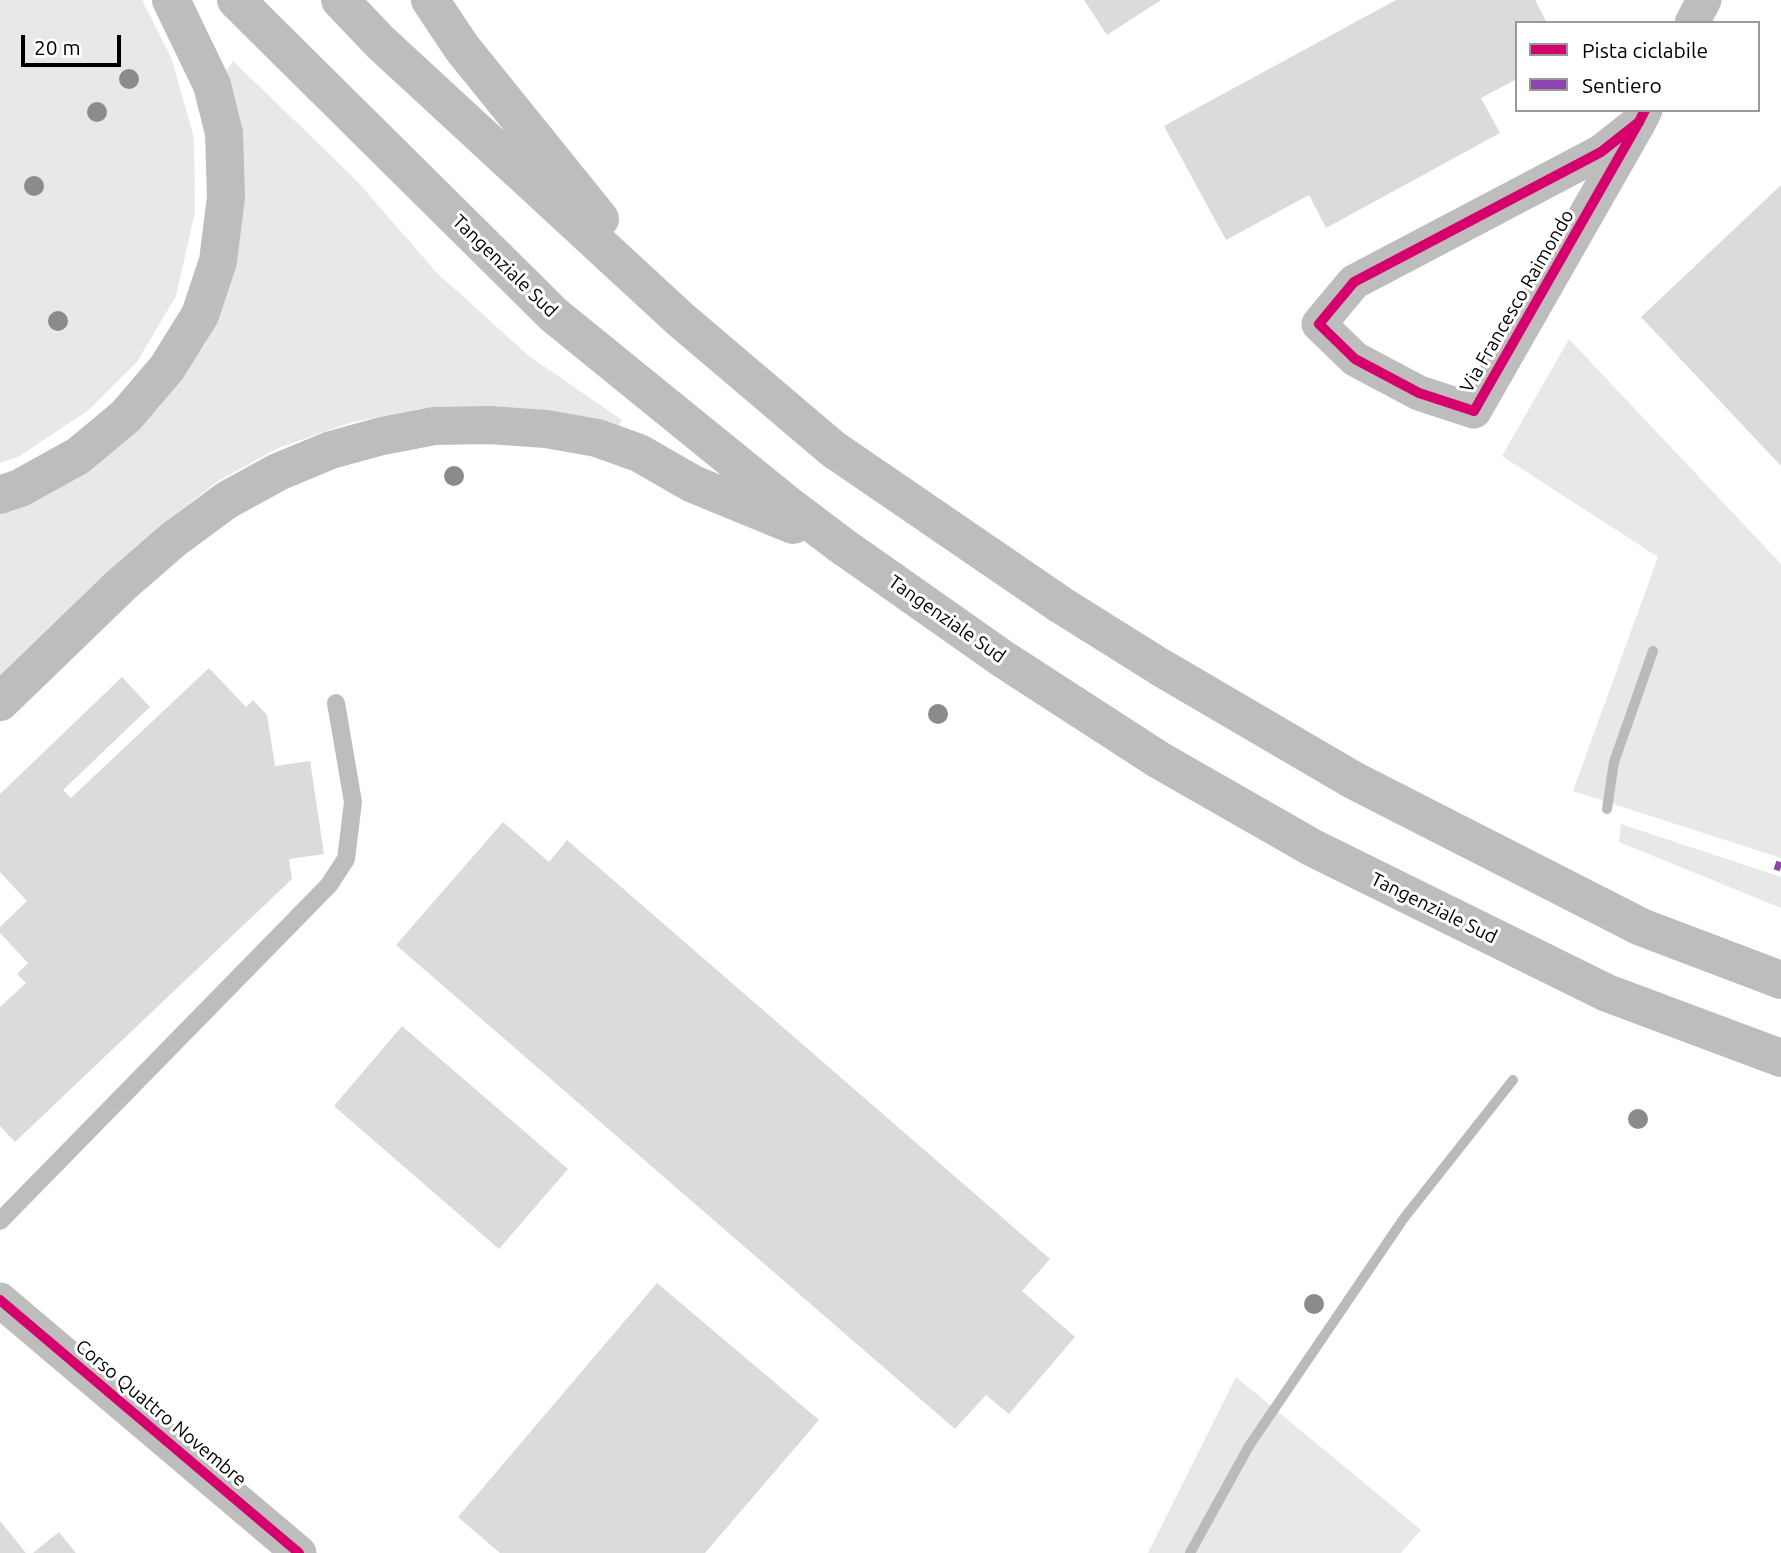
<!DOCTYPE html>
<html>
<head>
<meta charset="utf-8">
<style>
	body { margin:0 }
	#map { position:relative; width:1781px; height:1553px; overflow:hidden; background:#fff; font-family:Ubuntu,sans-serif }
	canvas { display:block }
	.legend { position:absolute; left:1515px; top:21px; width:245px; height:91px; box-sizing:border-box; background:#fff; border:2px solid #999; margin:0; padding:9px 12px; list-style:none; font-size:21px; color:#000 }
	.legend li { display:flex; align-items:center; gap:14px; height:35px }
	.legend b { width:35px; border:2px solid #999 }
	.scale { position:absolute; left:21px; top:35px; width:100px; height:32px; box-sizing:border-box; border:4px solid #000; border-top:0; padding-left:9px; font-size:21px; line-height:24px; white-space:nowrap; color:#000; -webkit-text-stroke:5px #fff; paint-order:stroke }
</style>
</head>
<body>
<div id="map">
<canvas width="1781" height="1553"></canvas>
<ul class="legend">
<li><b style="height:9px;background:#d6006c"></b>Pista ciclabile</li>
<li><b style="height:9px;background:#8e44ad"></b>Sentiero</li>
</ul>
<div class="scale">20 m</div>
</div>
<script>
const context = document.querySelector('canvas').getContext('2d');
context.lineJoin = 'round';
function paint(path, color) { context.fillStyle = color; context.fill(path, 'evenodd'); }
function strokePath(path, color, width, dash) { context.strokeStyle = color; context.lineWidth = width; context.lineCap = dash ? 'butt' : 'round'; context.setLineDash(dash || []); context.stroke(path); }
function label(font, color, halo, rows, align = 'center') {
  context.font = font + ' Ubuntu,sans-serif'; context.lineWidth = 6; context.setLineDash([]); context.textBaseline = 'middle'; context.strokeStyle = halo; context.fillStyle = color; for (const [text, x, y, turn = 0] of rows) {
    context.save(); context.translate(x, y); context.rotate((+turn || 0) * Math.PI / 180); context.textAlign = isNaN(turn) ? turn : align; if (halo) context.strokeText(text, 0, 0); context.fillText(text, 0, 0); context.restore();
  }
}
const green = new Path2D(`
	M0,0H142L172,60L194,138L195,212L176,296L137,362L89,410L18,457L0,463Z
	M233,61L356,180L437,273L529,356L622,420L618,427L424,408L349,423L278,448L218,481L169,519L0,681V515L14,511L90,467L159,407L204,346L230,285L243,199L242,126L227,70Z
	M1569,339L1781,564V858L1573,791L1658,557L1502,456Z
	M1621,824L1781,877V908L1619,842Z
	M1236,1377L1421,1530L1401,1553H1148Z`);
const stream = new Path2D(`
	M1607,809L1614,762L1653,651
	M1190,1553L1249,1446L1404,1218L1513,1080`);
const building = new Path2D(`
	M1084,0H1161L1107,35Z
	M1396,0H1535L1547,23H1517V79L1481,98L1500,133L1326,228L1309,195L1226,240L1164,126Z
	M1781,185V466L1641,317Z
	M209,668L246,707L253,700L267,715L275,766L310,761L324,854L289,859L292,879L15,1142L0,1126V1007L26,983L17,974L28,963L0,933V927L27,901L0,872V794L122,677L150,707L63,790L71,798Z
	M503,822L549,862L567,840L1050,1259L1022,1291L1075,1337L1009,1414L986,1395L955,1429L396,945Z
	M402,1026L568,1169L499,1249L334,1106Z
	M657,1283L819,1420L705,1553H500L458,1517Z
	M0,1521L26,1553H0Z
	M59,1532L76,1553H33Z`);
const lane = new Path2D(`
	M0,1221L329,885L346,859L353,802L336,703`);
const street = new Path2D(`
	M1692,23L1704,0
	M1639,122L1601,152L1354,282L1319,324L1355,359L1419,393L1474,411L1639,122L1645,110
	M0,1300L299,1553`);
const highway = new Path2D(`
	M236,0L554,315L788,505L841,545L1003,659L1159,760L1313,848L1607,993L1781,1058
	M340,0L380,42L680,319L833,449L1061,605L1160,667L1353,780L1641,927L1781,980
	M430,0L462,48L600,219
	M0,495L20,488L78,456L126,416L167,368L200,315L218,261L226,197L224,133L212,85L171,0
	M0,702L121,585L174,539L227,500L278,472L331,450L382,436L434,426L489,425L546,429L597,438L639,453L693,484L793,525`);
const quiet = new Path2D(`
	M1775,865L1781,867`);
const cycleway = new Path2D(`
	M1639,122L1601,152L1354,282L1319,324L1355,359L1419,393L1474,411L1639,122L1645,110
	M0,1300L299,1553`);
const trees = [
	[129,79],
	[97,112],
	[34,186],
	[58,321],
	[454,476],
	[938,714],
	[1638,1119],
	[1314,1304]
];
const streetNames = [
	["Tangenziale Sud",505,266,44],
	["Via Francesco Raimondo",1517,301,-60],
	["Tangenziale Sud",947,619,35],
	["Tangenziale Sud",1434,908,26],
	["Corso Quattro Novembre",161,1413,40]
];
paint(green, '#e8e8e8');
strokePath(stream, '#bababa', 10);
paint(building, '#dbdbdb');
strokePath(lane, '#bdbdbd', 18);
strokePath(street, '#bdbdbd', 35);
strokePath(highway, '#bdbdbd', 38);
strokePath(quiet, '#8e44ad', 9, [18, 9]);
strokePath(cycleway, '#d6006c', 10);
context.fillStyle = '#8b8b8b';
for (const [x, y] of trees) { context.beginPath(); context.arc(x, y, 10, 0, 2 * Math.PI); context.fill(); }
label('19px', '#000', '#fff', streetNames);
</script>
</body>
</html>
